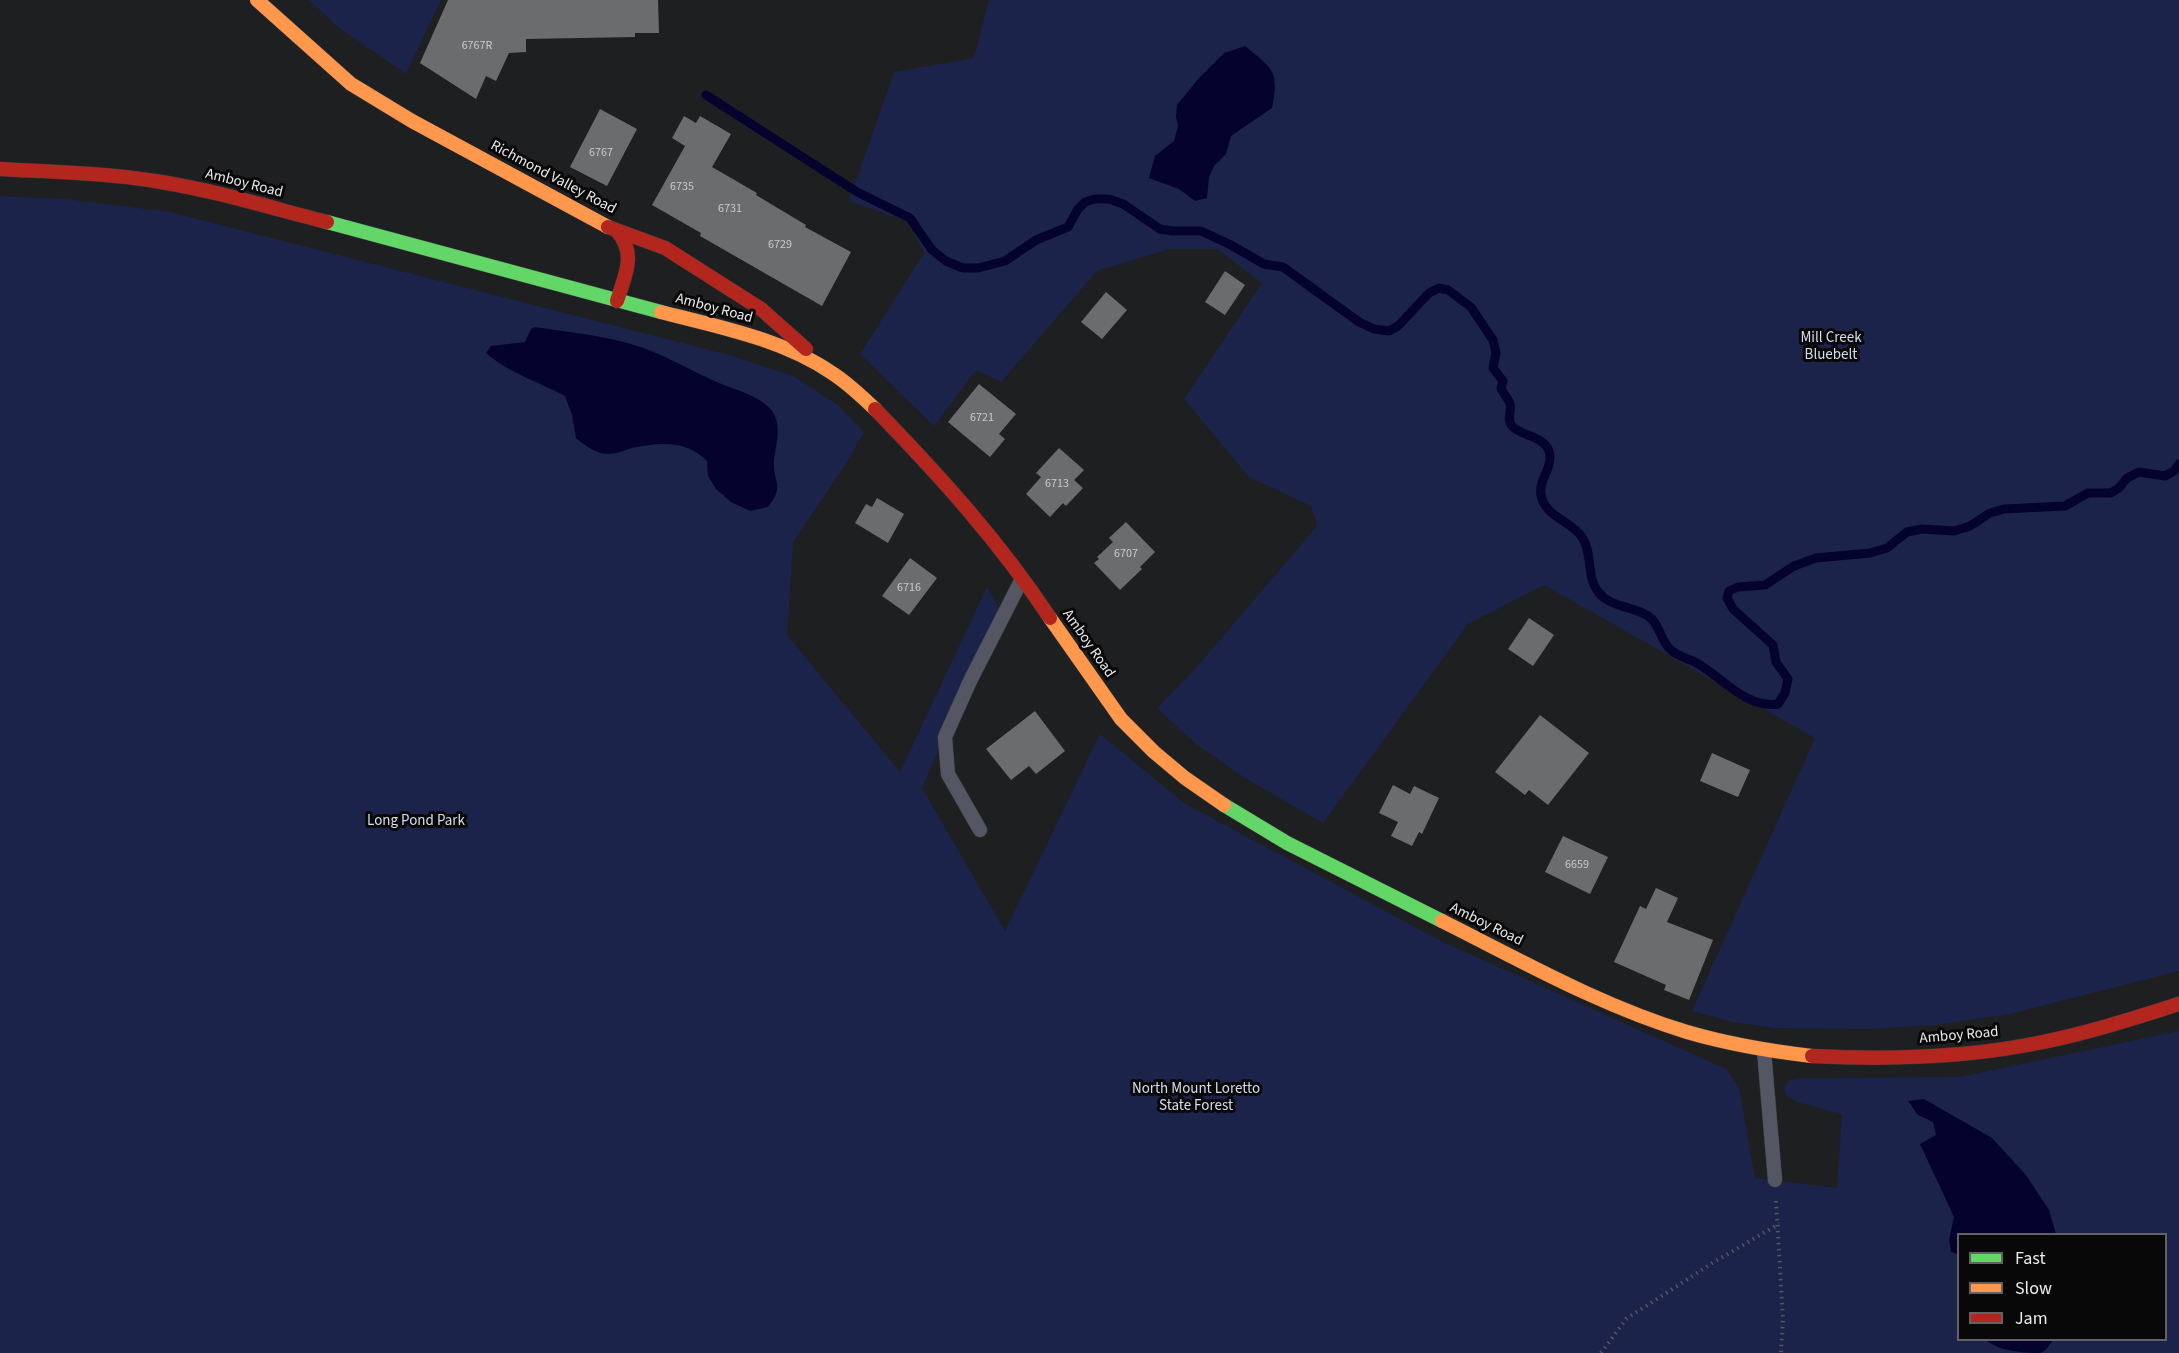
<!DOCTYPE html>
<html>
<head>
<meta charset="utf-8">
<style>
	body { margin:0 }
	#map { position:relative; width:2179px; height:1353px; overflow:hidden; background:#1e1f20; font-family:"Source Sans 3",sans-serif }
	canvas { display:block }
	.legend { position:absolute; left:1957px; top:1233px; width:210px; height:108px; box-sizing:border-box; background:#080809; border:2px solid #626264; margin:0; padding:8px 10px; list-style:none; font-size:18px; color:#eaeaed }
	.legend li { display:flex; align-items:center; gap:12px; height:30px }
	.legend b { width:30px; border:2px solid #626264 }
</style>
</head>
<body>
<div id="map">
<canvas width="2179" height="1353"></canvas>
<ul class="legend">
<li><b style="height:8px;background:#63d668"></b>Fast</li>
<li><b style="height:8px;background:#ff974d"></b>Slow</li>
<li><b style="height:8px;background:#b3261e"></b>Jam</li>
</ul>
</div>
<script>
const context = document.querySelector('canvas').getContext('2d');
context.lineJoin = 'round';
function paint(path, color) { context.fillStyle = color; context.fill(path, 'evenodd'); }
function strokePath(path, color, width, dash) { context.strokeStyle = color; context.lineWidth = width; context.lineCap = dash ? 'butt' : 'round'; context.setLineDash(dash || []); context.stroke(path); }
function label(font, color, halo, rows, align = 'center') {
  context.font = font + ' "Source Sans 3",sans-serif'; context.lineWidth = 6; context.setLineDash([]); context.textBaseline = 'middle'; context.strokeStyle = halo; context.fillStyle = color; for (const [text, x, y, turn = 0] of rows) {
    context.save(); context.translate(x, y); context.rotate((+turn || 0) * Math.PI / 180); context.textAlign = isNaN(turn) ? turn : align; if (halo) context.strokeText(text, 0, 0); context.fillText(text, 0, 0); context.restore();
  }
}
const green = new Path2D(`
	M309,0H441L406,74L338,27Z
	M989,0H2179V971L2010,1014L1934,1025L1870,1029L1774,1028L1733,1022L1692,1011L1815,738L1544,585L1468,624L1323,823L1245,778L1196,744L1157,708L1195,669L1317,526L1311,506L1249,477L1184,399L1262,283L1217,249H1169L1097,271L1001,382L976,370L934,426L860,354L924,253L909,222L849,201L894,72L974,58Z
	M0,196L66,199L170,212L729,355L793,376L838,405L864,432L847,462L793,542L787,635L900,772L987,587L1000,610L922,788L1005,931L1100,734L1184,803L1441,941L1726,1069L1739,1087L1755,1178L1837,1188L1842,1114L1797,1102L1786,1095L1784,1086L1790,1080L1806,1078L1960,1077L2179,1031V1353H0ZM1958,1234H2166V1340H1958Z`);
const water = new Path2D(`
	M1245,46C1272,68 1280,71 1272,108L1231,136L1226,154L1214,166L1209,177L1207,198L1195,201L1179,189L1149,178L1155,156L1174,141L1178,126L1176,117L1177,105L1199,78L1224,53Z
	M535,327C567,332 600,335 631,344C662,353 689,370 719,383C736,390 761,396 772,411C782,424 776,446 774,460C772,482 786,485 768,507L750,511L731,502L716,489L708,476L707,461C687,440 659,442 632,448C625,450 617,454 609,454C596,454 586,446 576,438L572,415L565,396C539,382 509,373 486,353L491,346L525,342L531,329Z
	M1924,1099L1992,1138L2026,1175L2049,1210L2056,1234H1958V1254L1951,1252L1949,1240L1954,1217L1920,1144L1936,1135L1933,1122L1918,1115L1908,1101Z
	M1986,1340H2053C2049,1345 2047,1351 2040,1353C2023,1353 1999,1351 1986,1340Z`);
const stream = new Path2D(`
	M706,95L857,192L910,218L932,250L946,261L963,268H978L1005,261L1036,240L1068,227L1078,209L1085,202L1095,199H1109L1123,204L1160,229L1172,231H1201L1229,244L1264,264L1283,267L1359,322L1374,329L1389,331L1398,326L1429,293L1439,288L1448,290L1471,307L1493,340L1496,353L1493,368L1503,381L1501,388C1503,393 1509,400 1510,404C1512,412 1506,419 1512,426C1522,437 1543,435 1549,451C1554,467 1538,480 1541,495C1545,517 1571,521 1582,537C1593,553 1586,578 1599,593C1612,608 1633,606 1648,616C1660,623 1660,641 1671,650C1677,656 1687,658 1695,662C1721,676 1746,709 1778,704L1785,693L1788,679L1776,662L1773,645L1733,609L1727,598L1729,591L1738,587L1765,585L1794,566L1816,558L1870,553L1887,548L1907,532L1922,529L1954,531L1970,526L1990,513L2004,509L2065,506L2088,493H2111L2119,488L2127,478L2139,472L2165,476L2174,471L2179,464`);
const building = new Path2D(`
	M448,0H658L659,33H635V37L526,39V52L509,53L496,81L486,76L476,99L420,63Z
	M600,109L637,129L607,186L570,167Z
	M684,116L696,123L700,116L731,134L712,167L757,193L756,195L806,225L805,227L851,252L822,306L700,236L701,233L652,205L685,146L672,138Z
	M1225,271L1245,285L1225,315L1205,302Z
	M1106,292L1127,310L1102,339L1081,322Z
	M979,384L1016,414L999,434L1005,439L990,457L948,422Z
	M1059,448L1084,470L1074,480L1083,488L1066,506L1063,503L1050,517L1026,494L1041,477L1036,473Z
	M877,498L904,514L888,543L855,523L866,504L872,507Z
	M1126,522L1155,552L1140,567L1142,569L1120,590L1094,563L1099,559L1097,557L1113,542L1109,538Z
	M910,558L937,578L909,615L882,596Z
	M1529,618L1554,635L1533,666L1508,649Z
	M1035,711L1065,751L1036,774L1029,766L1011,780L986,749Z
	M1540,715L1589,753L1548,805L1529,790L1525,795L1495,772Z
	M1712,753L1750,770L1738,797L1700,781Z
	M1393,785L1410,794L1414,786L1439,798L1422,834L1419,832L1412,846L1391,836L1398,822L1379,813Z
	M1563,836L1608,857L1590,894L1545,872Z
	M1656,888L1678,898L1667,922L1713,940L1689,1000L1664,990L1666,985L1614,962L1640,906L1646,909Z`);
const path = new Path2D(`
	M1776,1201L1783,1319L1781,1353
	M1601,1353L1626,1319L1714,1262L1779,1224`);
const lane = new Path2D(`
	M980,830L948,774L945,737L970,681L1022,579
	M1764,1051L1775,1180`);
const fast = new Path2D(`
	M327,222L661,312
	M1224,805L1287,843L1442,921`);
const slow = new Path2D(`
	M257,0L351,84L412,121L608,227
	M661,312C719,327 782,339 832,373C848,383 861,396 875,409
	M1050,618L1121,719L1154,752L1185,778L1224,805
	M1442,921C1522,961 1601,1006 1687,1032C1728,1044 1769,1051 1812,1056`);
const jam = new Path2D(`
	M0,169C54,172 108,173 161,182C217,191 272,208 327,222
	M608,227L665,248L761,309L806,349
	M617,231C637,254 625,275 617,301
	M875,409C939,475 999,541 1050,618
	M1812,1056C1889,1060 1967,1058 2043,1042C2089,1033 2134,1018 2179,1004`);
const numberNames = [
	["6767R",477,46],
	["6767",601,153],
	["6735",682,187],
	["6731",730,209],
	["6729",780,245],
	["6721",982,418],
	["6713",1057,484],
	["6707",1126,554],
	["6716",909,588],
	["6659",1577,865]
];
const streetNames = [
	["Richmond Valley Road",553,178,28],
	["Amboy Road",244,184,14],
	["Amboy Road",714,309,15],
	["Amboy Road",1088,644,55],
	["Amboy Road",1486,925,26],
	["Amboy Road",1959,1036,-5]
];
const parkNames = [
	["Mill Creek",1831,339],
	["Bluebelt",1831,356],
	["Long Pond Park",416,822],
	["North Mount Loretto",1196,1090],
	["State Forest",1196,1107]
];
paint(green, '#1b234a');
paint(water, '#05032d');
strokePath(stream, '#05032d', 9);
paint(building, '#6b6c6d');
strokePath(lane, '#3b3b3d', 15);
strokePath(fast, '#3b3b3d', 15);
strokePath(slow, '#3b3b3d', 15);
strokePath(jam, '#3b3b3d', 15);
strokePath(path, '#54565e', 4, [1.5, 4.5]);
strokePath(lane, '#545663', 14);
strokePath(fast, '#63d668', 14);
strokePath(slow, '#ff974d', 14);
strokePath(jam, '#b3261e', 14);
label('12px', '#cacacd', null, numberNames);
label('15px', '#eaeaed', '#080809', streetNames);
label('15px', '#d7ddef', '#080809', parkNames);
</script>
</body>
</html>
